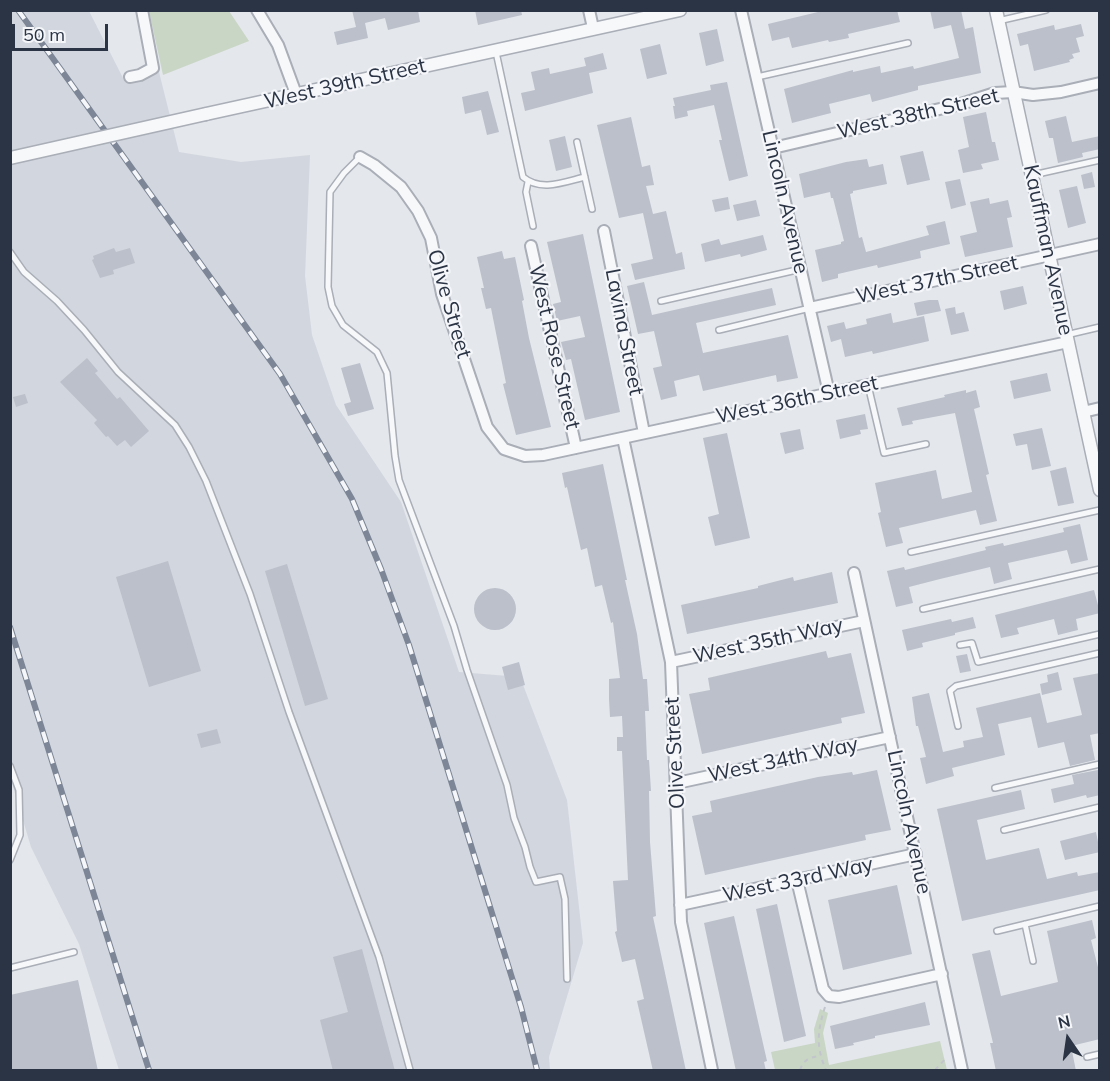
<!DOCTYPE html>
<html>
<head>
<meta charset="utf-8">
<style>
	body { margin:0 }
	#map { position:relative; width:1110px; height:1081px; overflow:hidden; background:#e4e7ec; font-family:Mulish,sans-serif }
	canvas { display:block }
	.frame { position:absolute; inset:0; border:12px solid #2b3445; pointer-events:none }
	.north { position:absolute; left:1038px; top:1009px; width:60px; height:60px; -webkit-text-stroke:4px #f4f6f9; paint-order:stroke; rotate:347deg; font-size:16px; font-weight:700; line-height:24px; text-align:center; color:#2b3445 }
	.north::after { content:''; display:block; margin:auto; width:21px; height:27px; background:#2b3445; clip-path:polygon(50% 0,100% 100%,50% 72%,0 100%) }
	.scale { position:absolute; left:12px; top:24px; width:96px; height:27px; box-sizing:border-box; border:3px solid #2b3445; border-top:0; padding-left:8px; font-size:18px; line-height:21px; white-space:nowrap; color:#2b3445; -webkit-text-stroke:4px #f4f6f9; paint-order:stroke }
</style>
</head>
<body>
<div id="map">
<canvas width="1110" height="1081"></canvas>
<div class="frame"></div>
<div class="north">N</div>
<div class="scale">50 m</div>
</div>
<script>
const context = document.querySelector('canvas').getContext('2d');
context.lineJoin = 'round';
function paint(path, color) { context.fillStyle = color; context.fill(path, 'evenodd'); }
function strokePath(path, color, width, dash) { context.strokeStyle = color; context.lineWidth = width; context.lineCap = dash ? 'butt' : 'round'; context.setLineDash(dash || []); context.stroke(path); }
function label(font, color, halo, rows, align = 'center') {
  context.font = font + ' Mulish,sans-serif'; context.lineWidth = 4.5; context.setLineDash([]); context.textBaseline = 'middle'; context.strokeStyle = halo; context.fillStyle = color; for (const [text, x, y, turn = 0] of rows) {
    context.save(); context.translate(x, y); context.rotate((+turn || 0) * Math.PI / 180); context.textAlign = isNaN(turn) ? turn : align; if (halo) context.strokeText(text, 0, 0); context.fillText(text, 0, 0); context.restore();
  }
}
const built = new Path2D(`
	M10,11H89L125,82L159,72L179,152L241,162L310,155L305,276L312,335L336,405L401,502L459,672L520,677L567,800L583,943L549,1057L550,1070H119L79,944L31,847L11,780Z`);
const green = new Path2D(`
	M149,11H229L249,41L163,75Z
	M820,1009L828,1013L823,1033L829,1065L940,1041L947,1070H775L771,1052L815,1043L814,1029Z`);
const building = new Path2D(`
	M352,10H418L420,22L388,30L385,18L365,23L368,38L337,45L334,32L356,27Z
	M475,10H521L522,15L478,25Z
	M818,10H897L900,22L848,34L849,38L829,42L828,40L792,48L789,37L772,41L768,24L818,12Z
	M930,10H961L965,29L973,27L981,73L918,86V90L872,102L870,94L829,104L831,113L792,123L784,89L853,70V72L880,66L881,73L913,66L914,69L959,58L951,25L934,29Z
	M1081,24L1084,36L1076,38L1080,52L1072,54L1074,58L1069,60L1070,62L1034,71L1028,44L1020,46L1017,34L1054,25L1055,30Z
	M717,29L724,61L706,66L699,33Z
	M660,44L667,74L647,79L640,49Z
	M603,53L607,69L589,73L593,93L525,111L521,93L535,90L531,72L549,68L550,74L586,66L584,58Z
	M727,82L748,176L729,181L719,140H722L714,105L687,111L688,116L675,119L673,106H675L673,98L711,90L710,85Z
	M488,91L499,132L487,135L481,110L465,114L462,97Z
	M986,112L992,142H995L999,160L981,164L983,169L963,173L958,150L969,147L963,117Z
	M1066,116L1072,142L1100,136V149L1082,153L1083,157L1058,163L1053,138H1049L1045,121Z
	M631,117L642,167L650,165L654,185L646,186L653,214L666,211L676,254L682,252L685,269L635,280L631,264L653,259L643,213L619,218L597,125Z
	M565,136L572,167L556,171L549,140Z
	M923,151L930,180L907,185L900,156Z
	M867,159L869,167L883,164L887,184L853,191V193L850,194L859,238L862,237L866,252L929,235L926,226L945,221L950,244L920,251L921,258L878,268L877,265L838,274V278L822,282L815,250L841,244V242L844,241L833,198H831L830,192L804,198L799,174L846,162Z
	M1092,172L1095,187L1084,189L1081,175Z
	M960,179L966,205L951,209L945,182Z
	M1077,186L1086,223L1068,228L1059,190Z
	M728,197L730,209L715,212L712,200Z
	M989,198L990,204L1008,200L1012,217L1007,218L1013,247L965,257L960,236L977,232L970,202Z
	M756,200L760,216L737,221L733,205Z
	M583,234L620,412L585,420L571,359L566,360L561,342L585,337L580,316L557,321L553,304L561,302L547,242Z
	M763,235L767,250L741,257L740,254L705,262L701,244L719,239L721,245Z
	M114,248L116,252L130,248L135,263L113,270L114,274L100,278L92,260L94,259L93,256Z
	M502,251L504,259L515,257L524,300L522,301L529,338L551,427L516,435L503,384L506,383L491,308L486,309L481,288H484L477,257Z
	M644,282L652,315L772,288L776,305L696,323L703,353L788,335L798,378L777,382L776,375L703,391L699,375L674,381L677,396L661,400L653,368L662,366L654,331L638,334L627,286Z
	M1023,286L1027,304L1004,310L1000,291Z
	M929,300H938L941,311L917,316L914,303Z
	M955,307L956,314L964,312L969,331L951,335L945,309Z
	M891,313L893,323L924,316L929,341L873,354L872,351L845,357L841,339L831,342L827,326L844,322L846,329L867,324L866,319Z
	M87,358L98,371L95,373L117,399L120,397L149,431L131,447L125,440L117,446L108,436L106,437L94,423L97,420L60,382Z
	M360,363L374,409L348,416L344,404L351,402L341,368Z
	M1047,373L1051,391L1014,399L1010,381Z
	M966,390V393L976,390L980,407L974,409L989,474L986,475L997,521L980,525L976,510L899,528L903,543L886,547L878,513L881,512L875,483L936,470L942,499L972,492L955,413L912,421L913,424L902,426L897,408L945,397L944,395Z
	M25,394L28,403L16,407L13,397Z
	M865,414L868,429L860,430L861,434L840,439L836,420Z
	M1042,428L1051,466L1032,470L1027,444L1016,446L1013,434Z
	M800,429L804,449L785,454L780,433Z
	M727,433L750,538L715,546L708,517L719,514L703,438Z
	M603,464L627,580H625L637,634L643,679H647L649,711H645L647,760H649L651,791H649L650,842L656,916L653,917L686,1071H653L637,1001L644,999L635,959L622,962L615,932L617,931L613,881L628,880L622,751H617V737H623L622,716L610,717L609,699V679L620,678L613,622L611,623L602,585L595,587L587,548L581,550L567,487L565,488L562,473Z
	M1066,467L1074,503L1058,506L1050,471Z
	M1080,524L1088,560L1071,564L1067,550L1008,563L1012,579L994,584L990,567L940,579L909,587L913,603L896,607L887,571L904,567L905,570L986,550L985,547L1003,543L1004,546L1064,532L1063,528Z
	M168,561L201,671L149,687L116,577Z
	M287,564L328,699L305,706L265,571Z
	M832,572L838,603L687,634L681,605L758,588V586L793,577L794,581Z
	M474 609a21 21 0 1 1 42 0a21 21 0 1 1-42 0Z
	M1094,590L1100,613L1076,619L1078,630L1058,635L1054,619L1017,628L1019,634L1001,638L995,615Z
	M973,617L976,628L955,633V635L922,643L923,647L907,651L902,630L951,619L952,622Z
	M826,651L828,658L851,653L865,713L841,718L842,723L702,754L689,694L710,690L708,678Z
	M967,654L971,671L960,673L956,656Z
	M519,662L525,685L508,690L502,667Z
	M1058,672L1062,690L1042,695L1040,684L1048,682L1047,675Z
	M1100,673V733L1090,735L1095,760L1070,766L1064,742L1038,748L1031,717L998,724L1005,755L952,768L954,776L926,784L920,758L926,757L918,726H916L912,697L929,693L943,752L964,747L963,741L983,737L976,708L1040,693L1047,723L1082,715L1073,678Z
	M217,729L221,743L201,748L197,734Z
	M877,770L891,830L865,835L866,840L705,875L692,816L712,812L710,801L818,777L852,772L853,775Z
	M1098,770L1100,795L1087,798L1086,795L1054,803L1051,789L1074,784L1072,775Z
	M1021,790L1025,809L977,820L986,860L1039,848L1047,879L1077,872L1078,876L1100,872V890L962,921L937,809Z
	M1096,832L1100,852L1065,860L1060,841Z
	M897,885L912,954L843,970L828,900Z
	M777,904L806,1036L784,1042L756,909Z
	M734,916L767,1061L764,1062L766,1071H736L712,961L704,923Z
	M1092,920L1096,938L1091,940L1100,975V1039L1071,1046L1076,1071H996L990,1043H993L972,954L990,950L1001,996L1058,982L1047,931Z
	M362,949L395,1071H333L320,1020L348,1012L333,957Z
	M78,980L98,1071H10V995Z
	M925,1002L930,1025L875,1036V1038L853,1043L854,1045L835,1049L830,1026Z`);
const path = new Path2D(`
	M825,1007C817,1032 816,1047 826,1070
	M800,1070C803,1060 810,1057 820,1056
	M935,1070L947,1057`);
const service = new Path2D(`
	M998,21L1046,10
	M496,52L523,177C541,192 564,182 585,177
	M757,77L908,43
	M577,142L592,209
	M360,157L344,173L330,192L328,287L332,306L343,325L377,352L387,373L395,456L399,480L454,626L467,670L507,785L514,818L525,847L530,867L536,882L560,877L565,899L567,979
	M1033,175L1100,160
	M528,182L526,192L533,226
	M10,252L24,272L57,301L84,330L118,372L175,425L189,447L206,481L250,594L289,712L379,957L410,1070
	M661,301L801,269
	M719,330L810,308
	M1066,335L1100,327
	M868,385L884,453L926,444
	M911,552L1100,510
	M923,609L1100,569
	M960,645L972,643L978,662L1100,634
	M958,726L950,691L956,686L1100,653
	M10,766L19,790L20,835L10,860
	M995,788L1100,764
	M1004,830L1100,807
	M1025,924L1033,961
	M997,931L1100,906
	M10,968L74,952
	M1087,1057L1100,1054`);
const minor = new Path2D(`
	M257,10L278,45L296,94
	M589,10L593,28
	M741,10L829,393
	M130,77L140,75L153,68L142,10
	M773,148L961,104L995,93L1013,92L1033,95L1061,92L1100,83
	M360,157L374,165L401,187L418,211L431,238L442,294L487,427L504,449L525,456L543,455L1068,342
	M604,231L644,433
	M531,246L576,448
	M810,308L1100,244
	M1083,412L1100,408
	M623,438L671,662L681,922L712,1070
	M854,573L962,1070
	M671,662L864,621
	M677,783L890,737
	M797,880L823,989L829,996L839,997L942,974
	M680,905L916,854`);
const tertiary = new Path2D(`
	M996,10L1100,490
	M206,114L680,10`);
const rail = new Path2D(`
	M18,10L280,374L352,499L381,569L409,645L521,1007L537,1070
	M10,627L149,1070`);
const tertiaryBridge = new Path2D(`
	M10,158L206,114`);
const streetNames = [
	["West 39th Street",345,84,-13],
	["West 38th Street",918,114,-13],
	["Lincoln Avenue",785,202,77],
	["Kauffman Avenue",1048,250,78],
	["West 37th Street",937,280,-12],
	["Olive Street",449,304,74],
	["Lavina Street",624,332,79],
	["West Rose Street",554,347,77],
	["West 36th Street",797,400,-12],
	["West 35th Way",768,641,-12],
	["Olive Street",675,753,-93],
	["West 34th Way",783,760,-12],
	["Lincoln Avenue",909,822,78],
	["West 33rd Way",798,880,-12]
];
paint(built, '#d2d6de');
paint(green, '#c9d6c5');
paint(building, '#bbc0ca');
strokePath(service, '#a9aeb7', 8);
strokePath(minor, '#a9aeb7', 14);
strokePath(tertiary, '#a9aeb7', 15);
strokePath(path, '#c2c5cb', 2, [4.5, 4.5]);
strokePath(service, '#f7f8fa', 5);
strokePath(minor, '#f7f8fa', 10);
strokePath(tertiary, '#f7f8fa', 12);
strokePath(rail, '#7d8696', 6);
strokePath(rail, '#f4f6f9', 4, [11]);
strokePath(tertiaryBridge, '#a9aeb7', 15, []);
strokePath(tertiaryBridge, '#f7f8fa', 12);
label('21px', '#2b3445', '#f4f6f9', streetNames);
</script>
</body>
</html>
